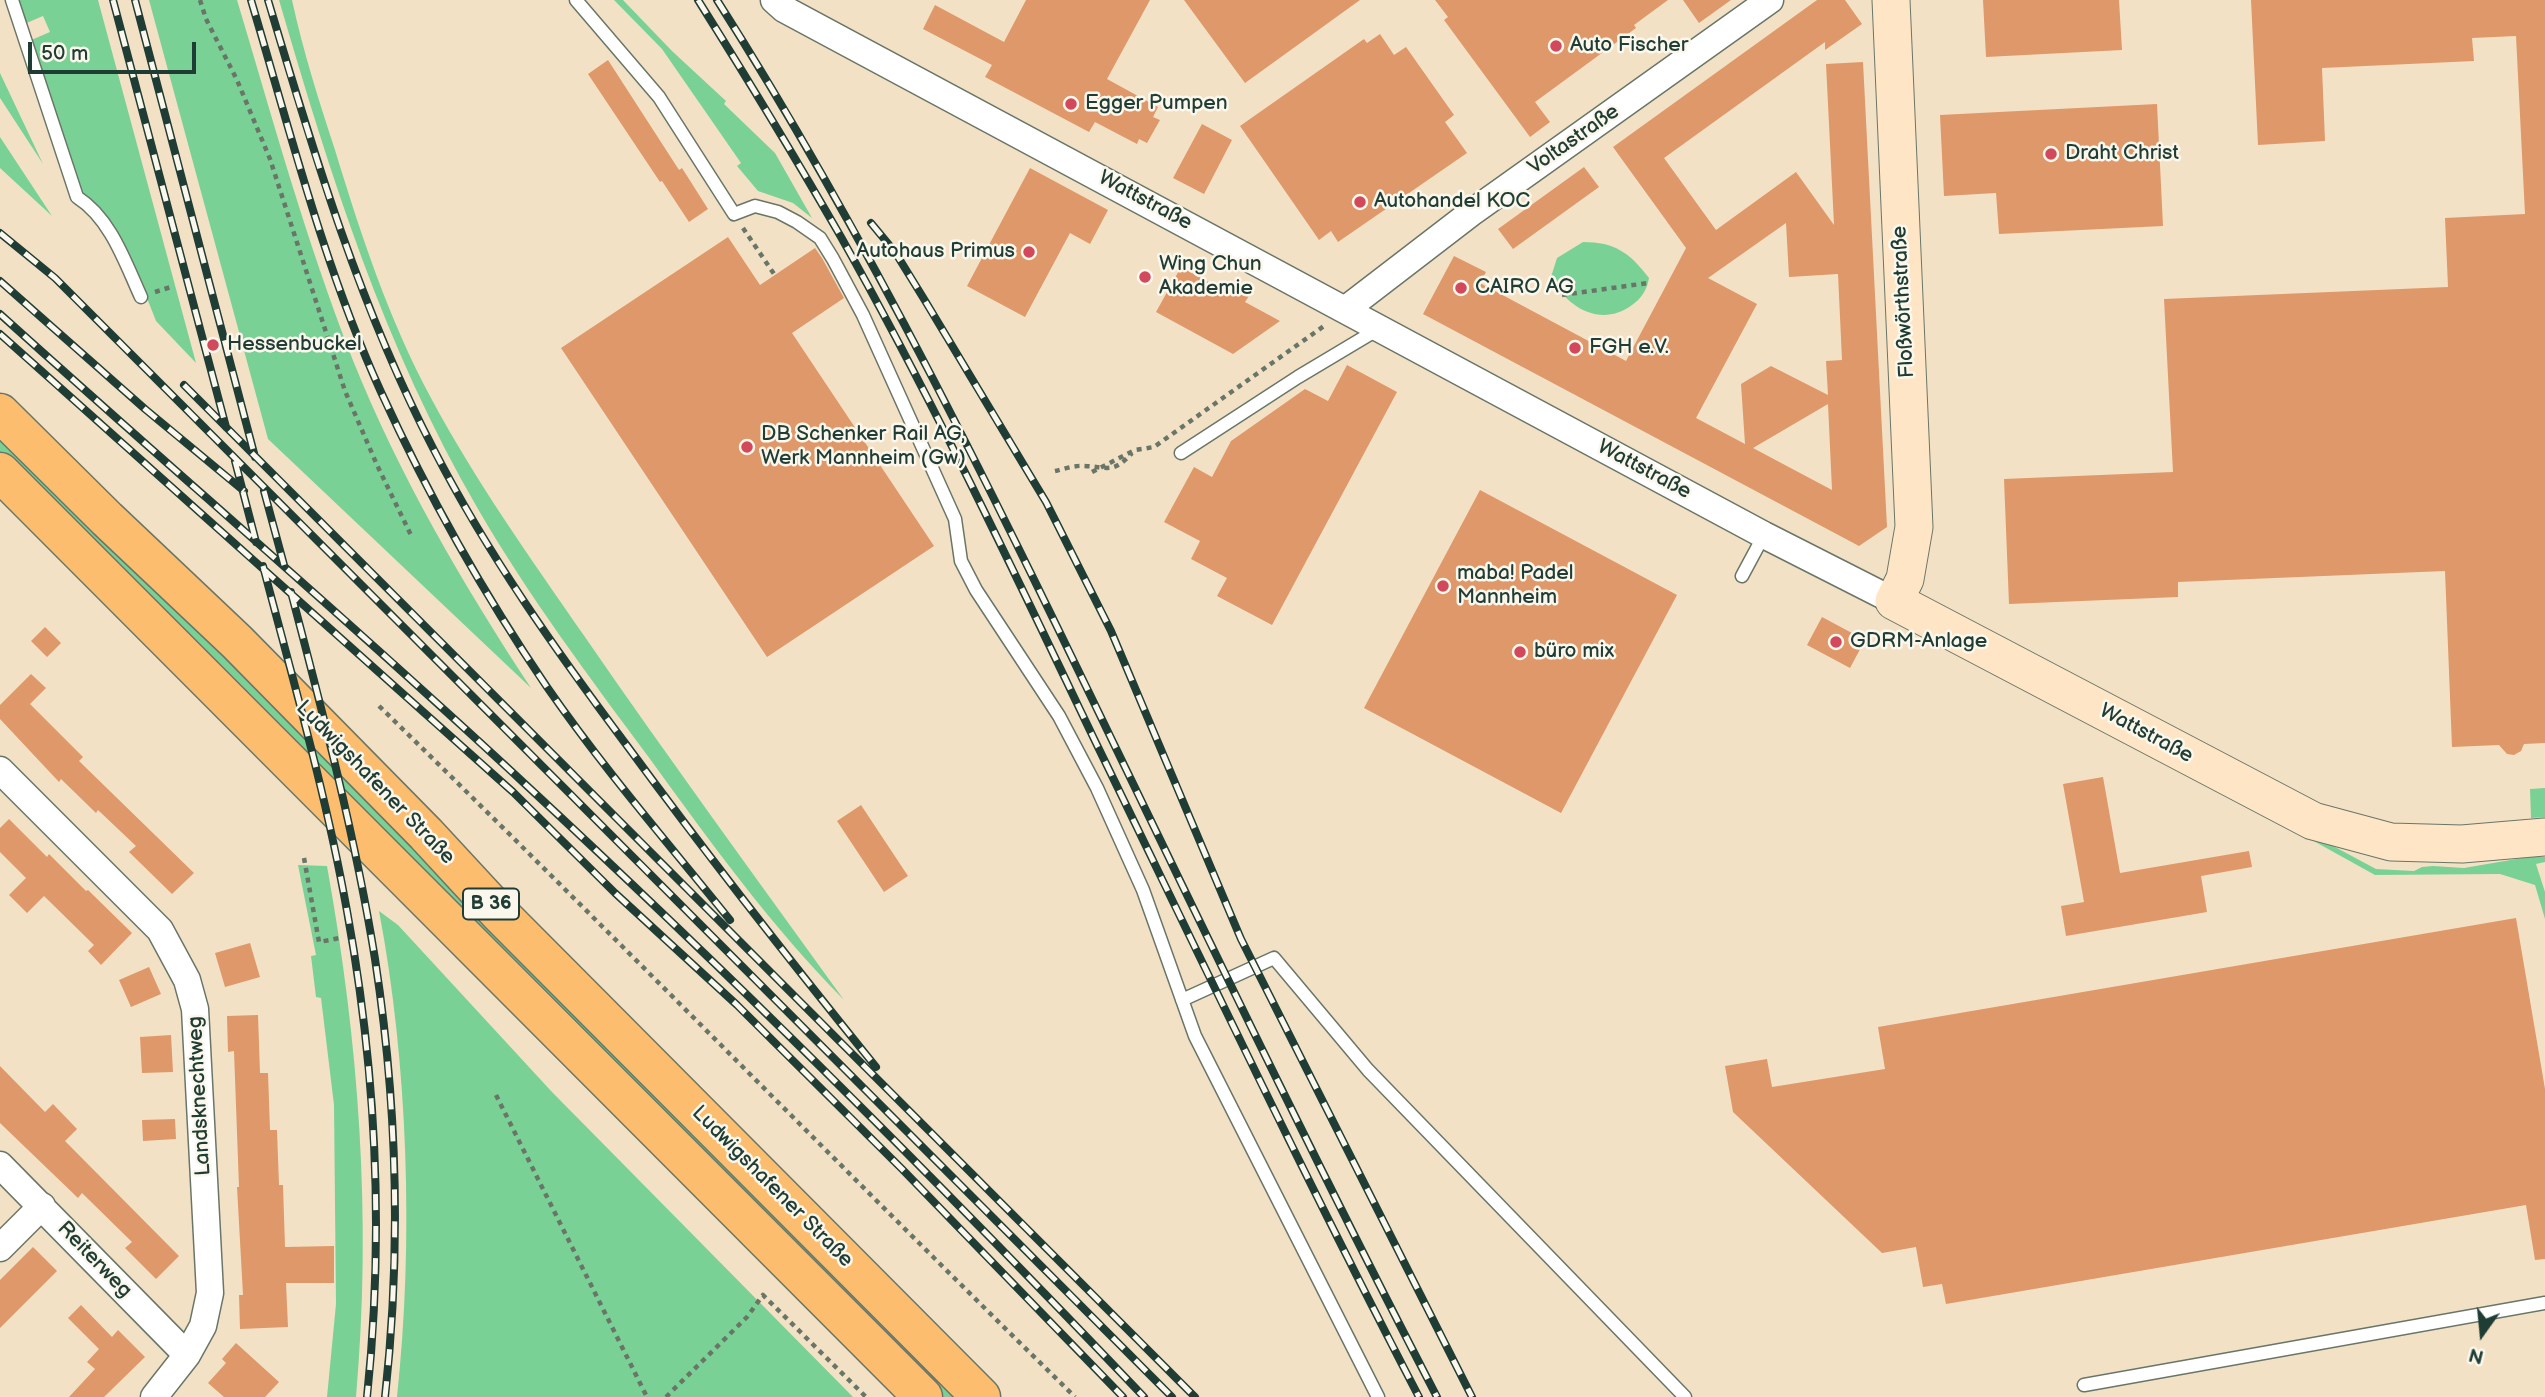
<!DOCTYPE html>
<html>
<head>
<meta charset="utf-8">
<style>
	body { margin:0 }
	#map { position:relative; width:2545px; height:1397px; overflow:hidden; background:#f3e1c6; font-family:"Balsamiq Sans",sans-serif }
	canvas { display:block }
	.north { position:absolute; left:2447px; top:1299px; width:70px; height:70px; -webkit-text-stroke:5px #fbf7ec; paint-order:stroke; rotate:195deg; font-size:19px; font-weight:700; line-height:28px; text-align:center; color:#1f3d34 }
	.north::after { content:''; display:block; margin:auto; width:24px; height:32px; background:#1f3d34; clip-path:polygon(50% 0,100% 100%,50% 72%,0 100%) }
	.scale { position:absolute; left:28px; top:42px; width:168px; height:32px; box-sizing:border-box; border:4px solid #1f3d34; border-top:0; padding-left:9px; font-size:21px; line-height:24px; white-space:nowrap; color:#1f3d34; -webkit-text-stroke:5px #fbf7ec; paint-order:stroke }
</style>
</head>
<body>
<div id="map">
<canvas width="2545" height="1397"></canvas>
<div class="north">N</div>
<div class="scale">50 m</div>
</div>
<script>
const context = document.querySelector('canvas').getContext('2d');
context.lineJoin = 'round';
function paint(path, color) { context.fillStyle = color; context.fill(path, 'evenodd'); }
function strokePath(path, color, width, dash) { context.strokeStyle = color; context.lineWidth = width; context.lineCap = dash ? 'butt' : 'round'; context.setLineDash(dash || []); context.stroke(path); }
function label(font, color, halo, rows, align = 'center') {
  context.font = font + ' "Balsamiq Sans",sans-serif'; context.lineWidth = 5; context.setLineDash([]); context.textBaseline = 'middle'; context.strokeStyle = halo; context.fillStyle = color; for (const [text, x, y, turn = 0] of rows) {
    context.save(); context.translate(x, y); context.rotate((+turn || 0) * Math.PI / 180); context.textAlign = isNaN(turn) ? turn : align; if (halo) context.strokeText(text, 0, 0); context.fillText(text, 0, 0); context.restore();
  }
}
const green = new Path2D(`
	M16,0H98L196,363L156,321L143,288L80,195L29,41L50,32L43,16L22,25Z
	M149,0H237C273,120 306,241 352,358C399,475 462,583 531,688L268,439Z
	M279,0H292C303,51 319,101 335,150C361,235 389,320 431,398C476,482 531,559 585,637C669,759 757,879 844,1000C771,926 711,843 650,759C590,678 529,597 478,509C384,347 331,178 279,0Z
	M614,0H623L672,51L726,101L724,104L775,153L812,218L793,203L758,191L737,166L741,163L662,49Z
	M0,73L43,164L0,98Z
	M0,137L52,216L0,168Z
	M1583,242C1615,242 1630,253 1649,278C1647,290 1641,299 1632,305C1601,328 1567,308 1551,277L1557,258Z
	M0,430L130,557L962,1397H940L0,452Z
	M2545,788V817L2531,818L2530,789Z
	M2294,825L2376,869L2414,871L2422,867L2433,866L2464,868L2528,857H2545V862L2536,864L2545,892V919L2535,885L2500,874L2375,875L2292,829Z
	M298,865L327,866C359,1043 372,1218 356,1397H327L336,1304L334,1105L321,998L316,997L311,956L316,955Z
	M379,911L398,925L552,1092L853,1397H397C414,1242 408,1063 379,911Z`);
const building = new Path2D(`
	M1026,0H1150L1107,79L1158,107L1153,117L1160,120L1147,143L1139,139L1137,144L1095,122L1089,132L985,77L992,65L923,29L935,5L1004,42Z
	M1184,0H1360L1245,83Z
	M1435,0H1668L1634,25L1636,28L1535,102L1550,122L1530,137L1444,20L1448,17Z
	M1683,0H1731L1699,23Z
	M1817,0H1845L1862,24L1825,50V42L1664,158L1716,230L1796,172L1834,225L1826,64L1863,62L1887,527L1859,546L1423,314L1454,256L1486,272L1480,283L1626,361L1686,248L1613,147ZM1786,223L1789,277L1838,274L1842,360L1826,361L1828,395L1771,366L1741,384L1745,444L1696,418L1757,304L1708,278ZM1828,404L1832,490L1753,448Z
	M1983,0H2119L2122,50L1986,57Z
	M2251,0H2545V743L2524,744L2521,751L2514,755L2507,754L2499,745L2452,747L2445,571L2178,582V597L2009,604L2004,479L2173,472L2164,299L2448,287L2445,218L2525,214L2516,36L2472,38L2474,61L2322,68L2325,141L2258,145Z
	M1380,34L1394,55L1406,47L1454,115L1445,122L1467,153L1338,242L1331,231L1319,240L1240,126L1364,39L1367,43Z
	M608,60L679,170L682,168L708,209L689,222L662,181L660,182L588,74Z
	M2157,104L2163,226L1999,234L1996,193L1944,196L1940,115Z
	M1202,124L1232,140L1204,194L1173,178Z
	M1584,167L1599,187L1513,249L1498,229Z
	M1030,168L1108,210L1090,244L1070,233L1025,317L967,286Z
	M728,237L760,285L815,248L822,258L844,298L792,333L934,546L767,657L561,348Z
	M1181,267L1221,289L1224,283L1249,296L1245,302L1280,321L1233,354L1156,312Z
	M1347,365L1397,392L1272,625L1217,596L1227,578L1191,559L1200,541L1164,522L1194,467L1212,477L1231,441L1305,389L1328,401Z
	M1480,490L1677,595L1561,813L1364,708Z
	M1822,617L1865,640L1850,668L1807,645Z
	M45,627L61,643L47,657L31,641Z
	M31,674L46,688L30,704L83,757L79,761L194,873L172,894L129,852L136,846L98,810L96,813L61,779L59,782L0,719V705Z
	M2103,777L2120,873L2249,851L2252,867L2201,876L2207,912L2066,936L2061,906L2084,902L2063,784Z
	M861,805L908,876L884,892L837,821Z
	M9,819L47,857L49,854L86,891L88,890L132,933L101,965L88,951L94,945L44,896L27,913L9,895L26,878L0,852V828Z
	M2516,918L2545,1089V1259L2535,1260L2526,1205L1946,1304L1942,1284L1923,1287L1916,1247L1882,1253L1733,1112L1725,1066L1767,1059L1772,1087L1885,1069L1878,1027Z
	M250,943L260,977L225,987L215,953Z
	M149,967L161,994L131,1007L119,980Z
	M258,1015L260,1073H268L270,1130H277L279,1185H283L285,1247L334,1246V1283H286L288,1327L240,1329L239,1295H243L237,1187H239L234,1051L228,1052L227,1016Z
	M171,1035L173,1072L142,1073L140,1037Z
	M0,1066L45,1112L53,1104L77,1129L65,1141L179,1256L156,1279L125,1248L132,1242L82,1193L78,1198L0,1123Z
	M175,1119L176,1139L143,1141L142,1120Z
	M33,1247L57,1271L0,1328V1280Z
	M81,1305L112,1337L118,1330L145,1357L104,1397H69L95,1369L87,1362L99,1349L68,1318Z
	M236,1343L279,1382L265,1397H224L208,1383L226,1363L222,1359Z`);
const path = new Path2D(`
	M200,0L206,19L237,80L270,159L345,391L377,465L411,535
	M743,228L774,274
	M155,292L174,286
	M1562,295L1648,283
	M1055,471C1064,469 1075,465 1084,466C1108,467 1113,474 1132,453
	M1092,472L1135,450L1154,447L1324,326
	M379,706C613,934 841,1168 1075,1397
	M304,858L319,942L340,938
	M496,1095L647,1397
	M666,1397L747,1317L763,1295L866,1397`);
const lane = new Path2D(`
	M12,0L77,197C111,219 125,262 141,297
	M576,0L659,97L734,214L755,206L778,212L797,222L820,238L833,259L863,315L955,519L961,561L976,590L1059,716L1097,788L1143,890L1195,1036L1378,1397
	M1181,453L1298,377L1380,328
	M1742,576L1764,535
	M1182,1000L1274,958L1368,1070L1685,1397
	M2084,1385L2545,1303`);
const street = new Path2D(`
	M774,0L784,9L1764,535L1894,601
	M1346,309L1471,213L1770,0
	M0,770L160,930L187,980L195,1009L210,1293L203,1326L187,1355L154,1397
	M0,1165L187,1355
	M0,1248L42,1206`);
const secondary = new Path2D(`
	M1891,0L1914,527L1905,579L1894,601L2313,821L2391,842L2462,844L2545,837`);
const primary = new Path2D(`
	M0,413L107,519L237,642L426,834L500,914L981,1397
	M0,472L923,1397`);
const rail = new Path2D(`
	M113,0L226,427
	M135,0L255,457
	M251,0C290,131 324,267 381,392C428,495 483,593 547,687C603,768 668,843 730,920
	M268,0C314,154 359,306 434,450C488,555 557,652 628,747C708,856 791,962 876,1067
	M698,0C747,78 795,157 841,237C934,402 1015,574 1097,745C1203,963 1307,1182 1419,1397
	M717,0C873,245 999,506 1125,767C1227,978 1329,1189 1437,1397
	M871,223L895,252L924,299L1046,502L1111,631L1241,939L1472,1397
	M0,233L55,278L149,372L1172,1397
	M0,281L145,409L244,491
	M0,314C175,472 353,624 525,784C738,981 944,1187 1144,1397
	M0,334L513,792L615,893L737,1005L902,1169L1123,1397
	M184,385L1195,1397
	M235,461L256,542
	M264,491L284,565
	M263,566C293,680 326,794 347,911C376,1070 384,1236 367,1397
	M291,592C323,714 355,835 375,959C397,1102 401,1253 385,1397`);
const markers = [
	[1556,46,7,"#d1495b"],
	[1071,104,7,"#d1495b"],
	[2051,154,7,"#d1495b"],
	[1360,202,7,"#d1495b"],
	[1029,252,7,"#d1495b"],
	[1145,277,7,"#d1495b"],
	[1461,288,7,"#d1495b"],
	[213,345,7,"#d1495b"],
	[1575,348,7,"#d1495b"],
	[747,447,7,"#d1495b"],
	[1443,586,7,"#d1495b"],
	[1836,642,7,"#d1495b"],
	[1520,652,7,"#d1495b"]
];
const shields = [
	[491,904,56]
];
const shieldNames = [
	["B 36",491,904]
];
const poiNames = [
	["Auto Fischer",1570,46],
	["Egger Pumpen",1085,104],
	["Draht Christ",2065,154],
	["Autohandel KOC",1374,202],
	["Autohaus Primus",1015,252,"right"],
	["Wing Chun",1159,265],
	["Akademie",1159,289],
	["CAIRO AG",1475,288],
	["Hessenbuckel",227,345],
	["FGH e.V.",1589,348],
	["DB Schenker Rail AG,",761,435],
	["Werk Mannheim (Gw)",761,459],
	["maba! Padel",1457,574],
	["Mannheim",1457,598],
	["GDRM-Anlage",1850,642],
	["büro mix",1534,652]
];
const streetNames = [
	["Voltastraße",1574,140,-35],
	["Wattstraße",1145,201,28],
	["Floßwörthstraße",1904,302,-93],
	["Wattstraße",1644,470,28],
	["Wattstraße",2146,734,28],
	["Ludwigshafener Straße",375,783,46],
	["Landsknechtweg",200,1096,-93],
	["Ludwigshafener Straße",772,1187,45],
	["Reiterweg",94,1260,46]
];
paint(green, '#7ad196');
paint(building, '#df9869');
strokePath(lane, '#697667', 15);
strokePath(street, '#697667', 29);
strokePath(secondary, '#697667', 39);
strokePath(primary, '#697667', 41);
strokePath(path, '#697667', 4.5, [5, 5]);
strokePath(lane, '#fff', 12);
strokePath(street, '#fff', 26);
strokePath(secondary, '#fee5c5', 37);
strokePath(primary, '#fcbd6f', 38);
strokePath(rail, '#1f3d34', 8);
strokePath(rail, '#fbf7ec', 5, [16]);
for (const [x, y, r, color] of markers) { const dot = new Path2D(); dot.arc(x, y, r, 0, 2 * Math.PI); context.fillStyle = color; context.fill(dot); strokePath(dot, '#fbf7ec', 2.5); }
for (const [x, y, w] of shields) { const box = new Path2D(); box.roundRect(x - w / 2, y - 15.5, w, 31, 5); context.fillStyle = '#fbf7ec'; context.fill(box); strokePath(box, '#1f3d34', 2); }
label('bold 19px', '#1f3d34', null, shieldNames);
label('21px', '#1f3d34', '#fbf7ec', poiNames, 'left');
label('21px', '#1f3d34', '#fbf7ec', streetNames);
</script>
</body>
</html>
